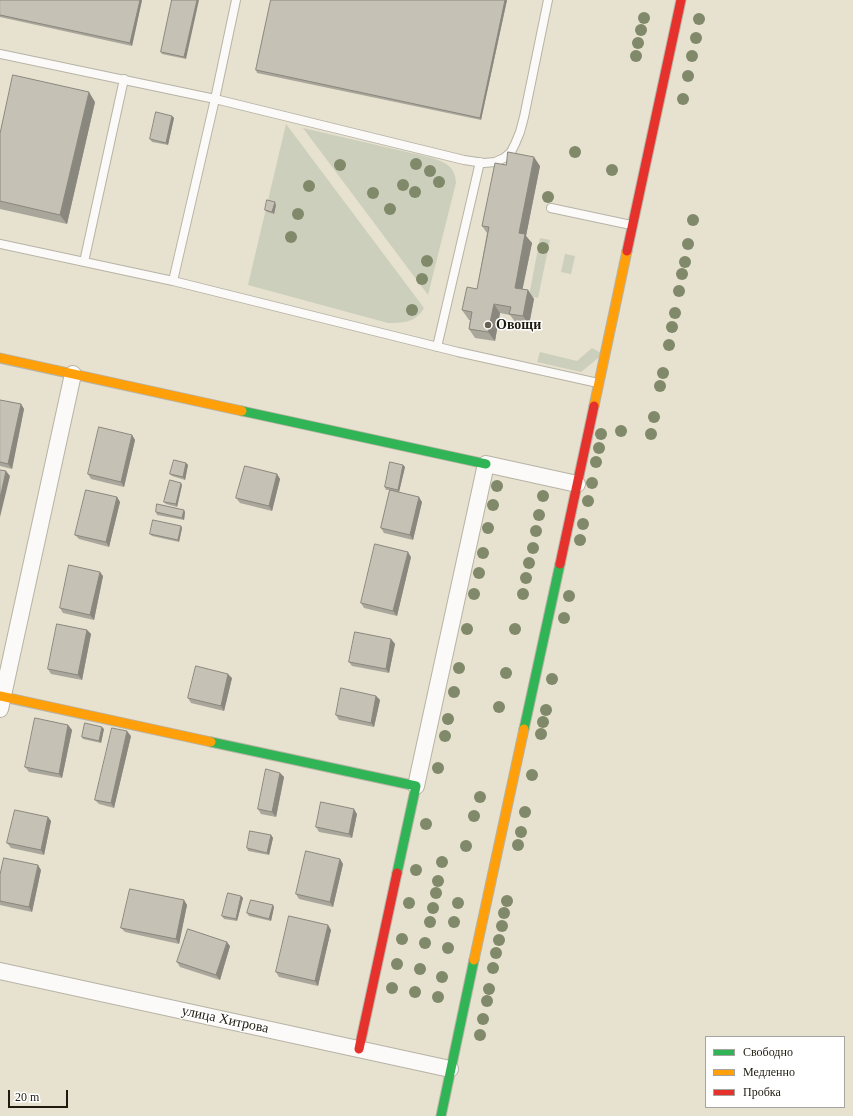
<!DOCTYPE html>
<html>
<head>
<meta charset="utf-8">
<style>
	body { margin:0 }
	#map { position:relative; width:853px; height:1116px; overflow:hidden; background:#e7e1cf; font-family:Georgia,serif }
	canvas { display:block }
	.legend { position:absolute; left:705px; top:1036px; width:140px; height:72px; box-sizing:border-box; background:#fff; border:1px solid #a5a49f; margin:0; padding:5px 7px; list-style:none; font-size:12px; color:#1f1b0f }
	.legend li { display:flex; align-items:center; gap:8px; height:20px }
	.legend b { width:20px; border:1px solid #a5a49f }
	.scale { position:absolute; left:8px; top:1090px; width:60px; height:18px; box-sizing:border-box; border:2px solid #1f1b0f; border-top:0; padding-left:5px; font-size:12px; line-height:14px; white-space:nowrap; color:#1f1b0f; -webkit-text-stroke:3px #fff; paint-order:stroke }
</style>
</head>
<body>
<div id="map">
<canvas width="853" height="1116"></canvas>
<ul class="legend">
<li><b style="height:5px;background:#30b455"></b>Свободно</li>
<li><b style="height:5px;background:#ff9f0a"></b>Медленно</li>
<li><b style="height:5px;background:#e5322d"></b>Пробка</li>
</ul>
<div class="scale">20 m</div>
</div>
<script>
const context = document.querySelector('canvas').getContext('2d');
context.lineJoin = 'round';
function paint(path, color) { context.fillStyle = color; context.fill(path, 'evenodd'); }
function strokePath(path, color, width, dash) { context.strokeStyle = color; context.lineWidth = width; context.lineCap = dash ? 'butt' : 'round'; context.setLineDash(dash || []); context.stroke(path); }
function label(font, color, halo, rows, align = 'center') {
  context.font = font + ' Georgia,serif'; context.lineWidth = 3; context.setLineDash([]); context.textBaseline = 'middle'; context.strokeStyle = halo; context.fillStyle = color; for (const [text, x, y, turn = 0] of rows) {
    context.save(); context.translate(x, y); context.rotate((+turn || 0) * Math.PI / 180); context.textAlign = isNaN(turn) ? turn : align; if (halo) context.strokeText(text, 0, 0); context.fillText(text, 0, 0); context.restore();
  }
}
const green = new Path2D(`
	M286,124L424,308C416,322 404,323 388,323L248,285Z
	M303,128L433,158C447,164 455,166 456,183L428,295Z
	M540,238L550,240L538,298L529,296Z
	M565,254L575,256L571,274L561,272Z
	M592,348L603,354L581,372L537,362L540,352L577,361Z`);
const lane = new Path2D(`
	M548,0L524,117L520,132L515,144L511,152L504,158L495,162L484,163L464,160L215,99L173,281L458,352L598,383
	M0,54L215,99L236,0
	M551,208L631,225
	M0,244L173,281
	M84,262L124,79
	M437,347L480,162`);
const street = new Path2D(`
	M0,709L73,374
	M416,786L486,464L577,484
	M0,971L450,1069`);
const fast = new Path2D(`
	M242,411L486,464
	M524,729L560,564
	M211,742L416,786L397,873
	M441,1116L474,960`);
const slow = new Path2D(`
	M0,358L242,411
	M594,406L627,251
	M0,696L211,742
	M474,960L524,729`);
const jam = new Path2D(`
	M627,251L681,0
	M560,564L594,406
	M359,1049L397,873`);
const trees = [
	[644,18],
	[699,19],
	[641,30],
	[696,38],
	[638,43],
	[636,56],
	[692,56],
	[688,76],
	[683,99],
	[575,152],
	[416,164],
	[340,165],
	[612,170],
	[430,171],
	[439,182],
	[403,185],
	[309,186],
	[415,192],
	[373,193],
	[548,197],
	[390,209],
	[298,214],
	[693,220],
	[291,237],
	[688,244],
	[543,248],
	[427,261],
	[685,262],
	[682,274],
	[422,279],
	[679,291],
	[412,310],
	[675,313],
	[672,327],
	[669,345],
	[663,373],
	[660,386],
	[654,417],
	[621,431],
	[601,434],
	[651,434],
	[599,448],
	[596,462],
	[592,483],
	[497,486],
	[543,496],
	[588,501],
	[493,505],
	[539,515],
	[583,524],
	[488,528],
	[536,531],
	[580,540],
	[533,548],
	[483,553],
	[529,563],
	[479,573],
	[526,578],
	[474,594],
	[523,594],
	[569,596],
	[564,618],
	[467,629],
	[515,629],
	[459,668],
	[506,673],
	[552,679],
	[454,692],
	[499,707],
	[546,710],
	[448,719],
	[543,722],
	[541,734],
	[445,736],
	[438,768],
	[532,775],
	[480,797],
	[525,812],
	[474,816],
	[426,824],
	[521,832],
	[518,845],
	[466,846],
	[442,862],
	[416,870],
	[438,881],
	[436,893],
	[507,901],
	[409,903],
	[458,903],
	[433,908],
	[504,913],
	[430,922],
	[454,922],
	[502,926],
	[402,939],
	[499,940],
	[425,943],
	[448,948],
	[496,953],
	[397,964],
	[493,968],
	[420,969],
	[442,977],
	[392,988],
	[489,989],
	[415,992],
	[438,997],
	[487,1001],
	[483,1019],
	[480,1035]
];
const wall = new Path2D(`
	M0,0H142L132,46L0,17Z
	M172,0L186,59L162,54L161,52Z
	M271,0H507L481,120L257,73L256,70Z
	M95,102L67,224L0,209V134Z
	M172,116L174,118L168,145L152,142L150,139Z
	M506,165L540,166L526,236L532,243L522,289L528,290L534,299L529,325L516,323L510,315L500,313L495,341L475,338L469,329L470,320H469L462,310L477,289L487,233L482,226Z
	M276,205L274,214L267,212L265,210Z
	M0,400L21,404L24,409L12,469L0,466Z
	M132,435L135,440L124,487L91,479L88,474Z
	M186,463L188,465L185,480L172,476L170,474Z
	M403,465L405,467L399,492L422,502L413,540L384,533L381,528L390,490H386L385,487Z
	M277,474L280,479L272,511L240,503L236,498Z
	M182,485L177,507L166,504L164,502Z
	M117,497L120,502L109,547L79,539L75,535Z
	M156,512H185L184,520L157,515Z
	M181,526L182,528L179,542L152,536L150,534Z
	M411,557L397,616L364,608L361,603Z
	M103,576L94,620L63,613L60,608Z
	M87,630L91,634L82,680L51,674L48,669Z
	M391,639L395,644L389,673L352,666L349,662Z
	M232,678L224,711L191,703L188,698Z
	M376,696L380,700L374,727L339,720L336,715Z
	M68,725L72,730L62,778L29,772L25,767Z
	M104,729L101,743L83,739L82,737Z
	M131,736L114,808L99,804L95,800Z
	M280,773L284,777L276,817L261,814L258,809Z
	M357,814L352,838L319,832L316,827Z
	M48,817L51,821L44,855L11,848L7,843Z
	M271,835L273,838L269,855L248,851L247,848Z
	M340,859L343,864L333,907L299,899L296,894Z
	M41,870L32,912L0,905V875Z
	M241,896L243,898L237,921L224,919L222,916Z
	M184,900L187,905L179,944L125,932L121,928Z
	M274,907L271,921L249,916L247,913Z
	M328,925L331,930L318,986L279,977L276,972Z
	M230,946L220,980L180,967L177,962Z`);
const shadedWall = new Path2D(`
	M140,0H142L132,46L130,43Z
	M197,0H199L186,59L184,57Z
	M505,0H507L481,120L480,118Z
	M89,92L95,102L67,224L60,215Z
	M172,116L174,118L168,145L166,143Z
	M534,157L540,166L526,236L532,243L521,297L515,288L519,233Z
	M275,202L276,205L274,214L272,212Z
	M528,290L534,299L529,325L523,316Z
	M494,304L500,313L495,341L488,332Z
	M21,404L24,409L12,469L8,464Z
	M132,435L135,440L124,487L121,482Z
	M186,463L188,465L185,480L183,477Z
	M403,465L405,467L399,492L398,490Z
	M6,471L10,476L0,517V498Z
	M277,474L280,479L272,511L269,506Z
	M181,483L182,485L177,507L176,504Z
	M117,497L120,502L109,547L106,542Z
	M419,497L422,502L413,540L410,535Z
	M184,510L185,512L184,520L182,518Z
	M181,526L182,528L179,542L178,540Z
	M408,552L411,557L397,616L393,611Z
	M100,572L103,576L94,620L90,615Z
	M87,630L91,634L82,680L78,675Z
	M391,639L395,644L389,673L386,669Z
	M228,674L232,678L224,711L221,706Z
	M376,696L380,700L374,727L371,723Z
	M68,725L72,730L62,778L59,774Z
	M102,727L104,729L101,743L99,741Z
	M127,731L131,736L114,808L111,803Z
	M280,773L284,777L276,817L272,812Z
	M354,809L357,814L352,838L349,834Z
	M48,817L51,821L44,855L41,850Z
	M271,835L273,838L269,855L267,853Z
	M340,859L343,864L333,907L330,902Z
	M38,865L41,870L32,912L29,907Z
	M241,896L243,898L237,921L236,919Z
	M184,900L187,905L179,944L176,939Z
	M273,905L274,907L271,921L269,919Z
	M328,925L331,930L318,986L315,981Z
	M227,942L230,946L220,980L216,975Z`);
const building = new Path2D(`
	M0,0H140L130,43L0,15Z
	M172,0H197L184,57L161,52Z
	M271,0H505L480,118L256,70Z
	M13,75L89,92L60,215L0,201V134Z
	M156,112L172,116L166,143L150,139Z
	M508,152L534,157L519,233L525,234L515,288L528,290L523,316L509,314L511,307L494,304L488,332L469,329L472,312L462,310L467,287L477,289L489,227L482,226L495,163L506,165Z
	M267,200L275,202L272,212L265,210Z
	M0,400L21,404L8,464L0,462Z
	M99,427L132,435L121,482L88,474Z
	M174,460L186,463L183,477L170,474Z
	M390,462L403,465L398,490L385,487Z
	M245,466L277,474L269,506L236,498Z
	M0,470L6,471L0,498Z
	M170,480L181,483L176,504L164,502Z
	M86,490L117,497L106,542L75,535Z
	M390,490L419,497L410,535L381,528Z
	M157,504L184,510L182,518L156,512Z
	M153,520L181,526L178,540L150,534Z
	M375,544L408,552L393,611L361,603Z
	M69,565L100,572L90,615L60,608Z
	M57,624L87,630L78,675L48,669Z
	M355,632L391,639L386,669L349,662Z
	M196,666L228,674L221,706L188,698Z
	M341,688L376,696L371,723L336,715Z
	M35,718L68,725L59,774L25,767Z
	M85,723L102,727L99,741L82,737Z
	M112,728L127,731L111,803L95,800Z
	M266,769L280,773L272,812L258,809Z
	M321,802L354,809L349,834L316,827Z
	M15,810L48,817L41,850L7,843Z
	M250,831L271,835L267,853L247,848Z
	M306,851L340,859L330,902L296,894Z
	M4,858L38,865L29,907L0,901V875Z
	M130,889L184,900L176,939L121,928Z
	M228,893L241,896L236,919L222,916Z
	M251,900L273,905L269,919L247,913Z
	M289,916L328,925L315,981L276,972Z
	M188,929L227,942L216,975L177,962Z`);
const markers = [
	[488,325,4,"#656052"]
];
const poiNames = [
	["Овощи",496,325]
];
const streetNames = [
	["улица Хитрова",225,1020,12]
];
paint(green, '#cccfbc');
strokePath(lane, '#b7b3a5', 10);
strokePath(street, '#b7b3a5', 18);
strokePath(fast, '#b7b3a5', 11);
strokePath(slow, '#b7b3a5', 11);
strokePath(jam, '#b7b3a5', 11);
strokePath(lane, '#fbfaf8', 8);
strokePath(street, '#fbfaf8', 16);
strokePath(fast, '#30b455', 9);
strokePath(slow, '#ff9f0a', 9);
strokePath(jam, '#e5322d', 9);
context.fillStyle = '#808969';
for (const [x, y] of trees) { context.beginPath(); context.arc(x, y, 6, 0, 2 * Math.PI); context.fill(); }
paint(wall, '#a9a69b');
paint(shadedWall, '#8a877e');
paint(building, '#c5c1b4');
strokePath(building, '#8a877e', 1);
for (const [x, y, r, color] of markers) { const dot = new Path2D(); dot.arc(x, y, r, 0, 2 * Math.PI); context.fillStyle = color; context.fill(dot); strokePath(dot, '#fff', 1.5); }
label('bold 14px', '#1f1b0f', '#fff', poiNames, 'left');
label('14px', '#1f1b0f', '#fff', streetNames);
</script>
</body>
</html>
